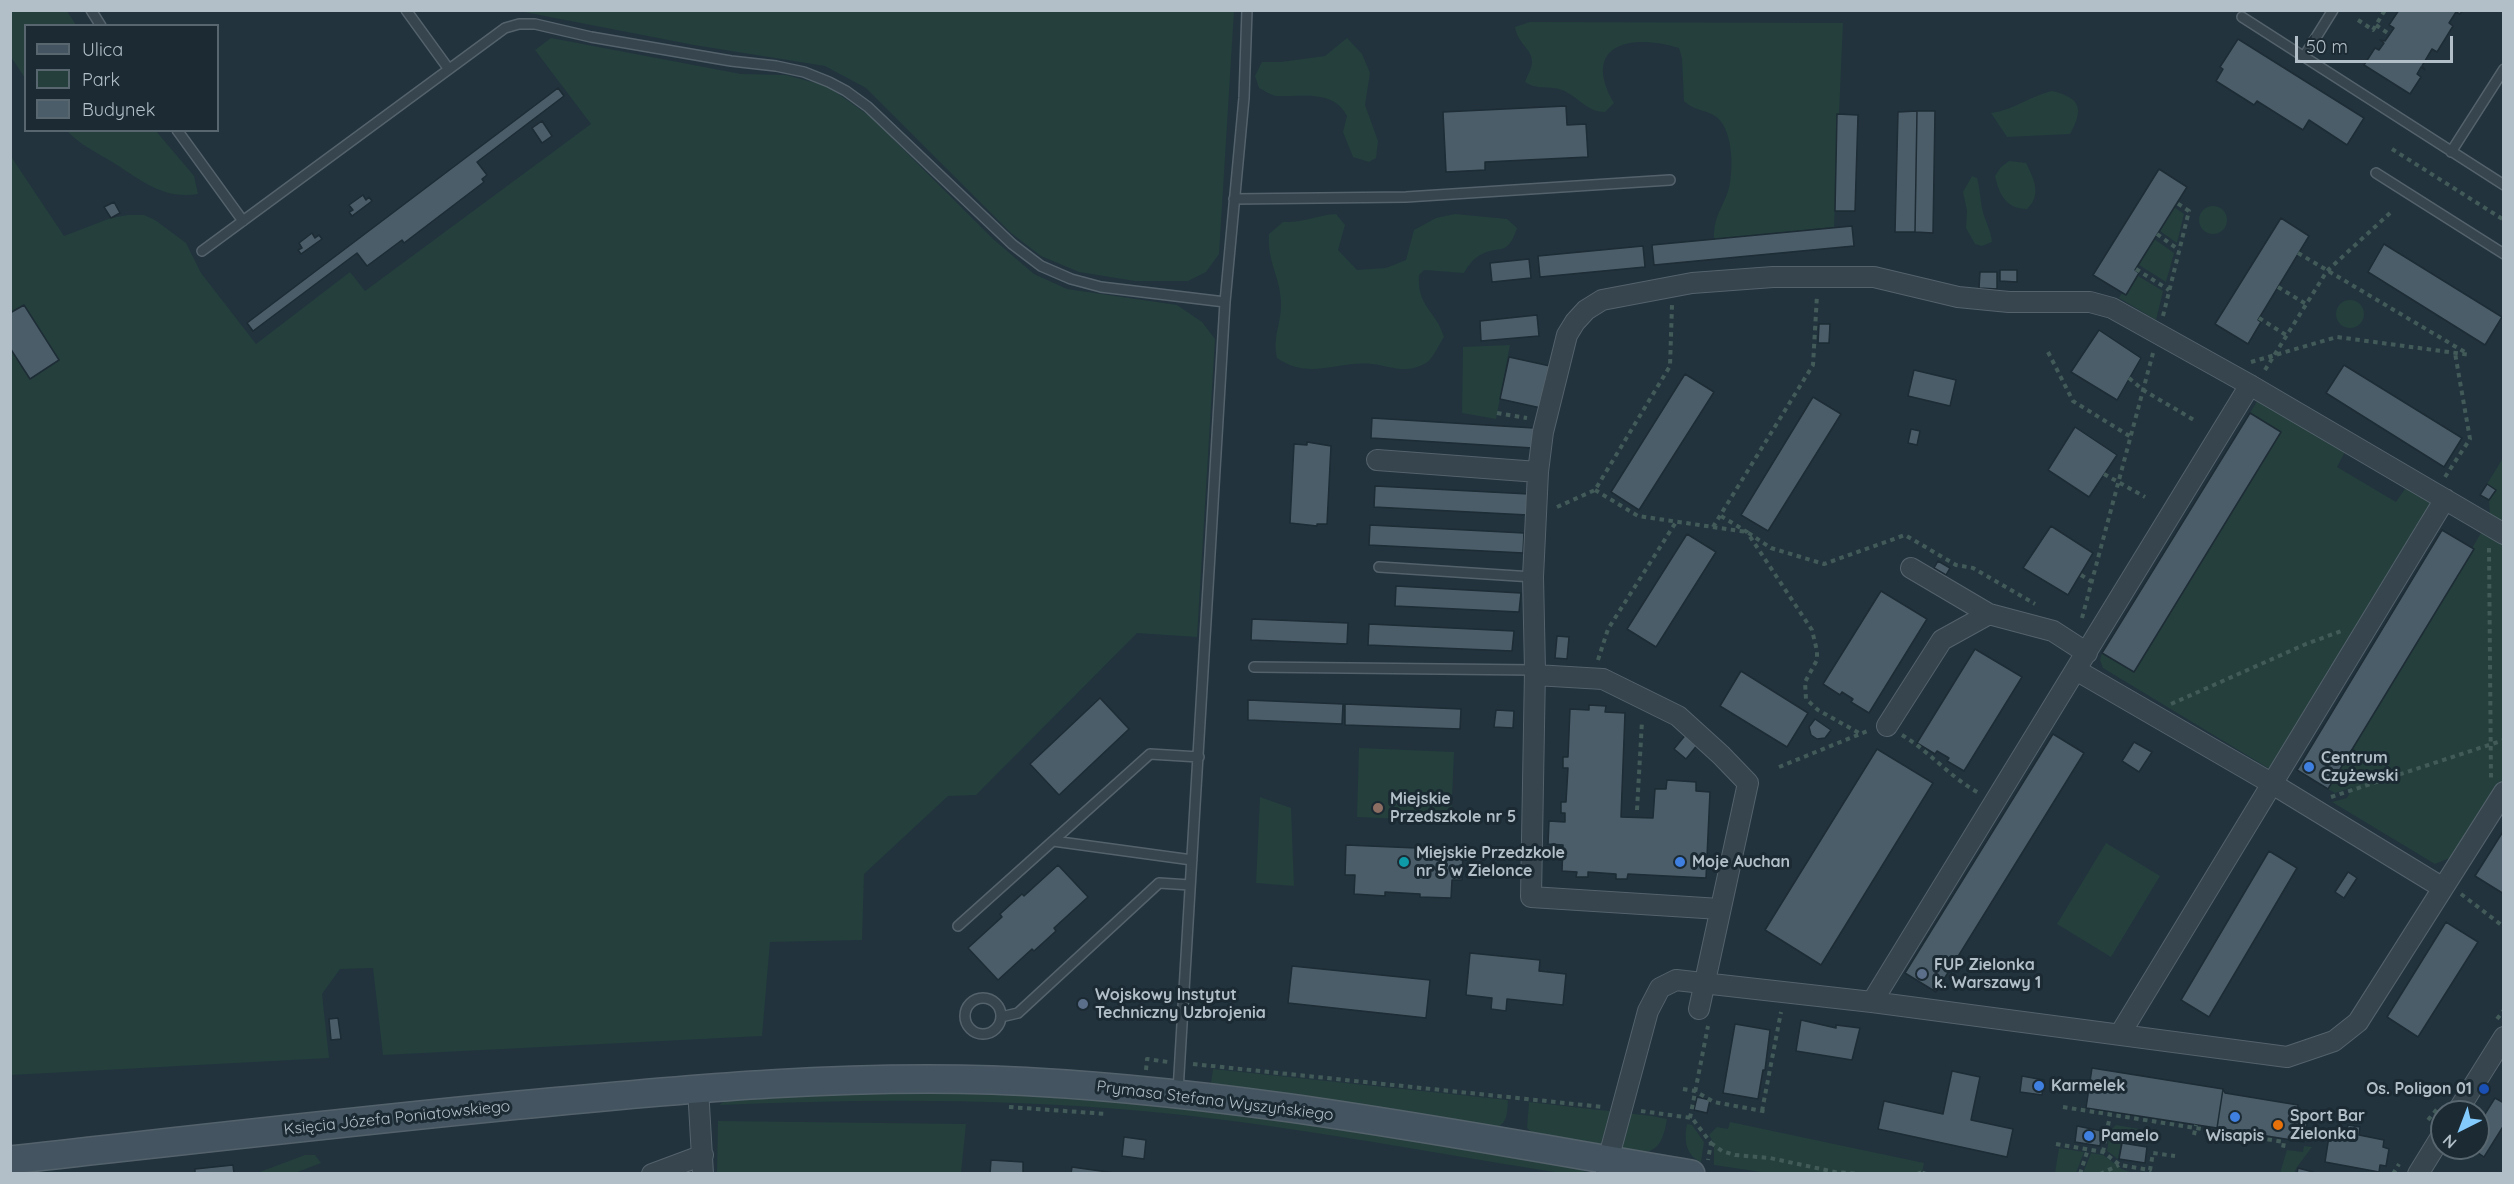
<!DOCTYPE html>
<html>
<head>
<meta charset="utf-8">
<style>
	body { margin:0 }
	#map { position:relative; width:2514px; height:1184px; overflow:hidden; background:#22333e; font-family:Quicksand,sans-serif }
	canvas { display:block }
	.frame { position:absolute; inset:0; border:12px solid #b2bfc9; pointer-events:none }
	.legend { position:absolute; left:24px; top:24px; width:195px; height:108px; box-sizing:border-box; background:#1b2a33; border:2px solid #57666f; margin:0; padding:8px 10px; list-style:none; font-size:18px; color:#b2bfc9 }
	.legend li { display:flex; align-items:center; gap:12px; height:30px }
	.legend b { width:30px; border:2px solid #57666f }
	.north { position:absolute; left:2430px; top:1100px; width:60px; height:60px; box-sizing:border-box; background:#1b2a33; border:2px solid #57666f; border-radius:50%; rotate:222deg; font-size:16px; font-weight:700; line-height:24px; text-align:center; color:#b2bfc9 }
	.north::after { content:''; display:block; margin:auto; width:21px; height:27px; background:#83cafd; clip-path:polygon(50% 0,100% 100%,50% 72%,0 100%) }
	.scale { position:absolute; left:2295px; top:36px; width:158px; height:27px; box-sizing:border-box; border:3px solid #b2bfc9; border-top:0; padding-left:8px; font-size:18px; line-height:21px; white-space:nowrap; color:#b2bfc9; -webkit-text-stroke:4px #1b2a33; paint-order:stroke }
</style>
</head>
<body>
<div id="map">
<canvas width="2514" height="1184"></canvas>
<div class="frame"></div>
<ul class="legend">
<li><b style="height:8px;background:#445561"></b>Ulica</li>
<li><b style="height:16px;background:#243f3c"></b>Park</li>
<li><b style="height:16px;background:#4b5d69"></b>Budynek</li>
</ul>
<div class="north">N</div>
<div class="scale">50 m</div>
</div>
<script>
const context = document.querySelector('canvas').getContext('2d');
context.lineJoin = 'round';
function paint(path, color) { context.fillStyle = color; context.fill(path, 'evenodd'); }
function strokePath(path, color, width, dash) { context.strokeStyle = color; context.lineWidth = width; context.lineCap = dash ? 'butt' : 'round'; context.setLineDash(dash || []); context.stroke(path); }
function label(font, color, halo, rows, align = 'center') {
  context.font = font + ' Quicksand,sans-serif'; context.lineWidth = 6; context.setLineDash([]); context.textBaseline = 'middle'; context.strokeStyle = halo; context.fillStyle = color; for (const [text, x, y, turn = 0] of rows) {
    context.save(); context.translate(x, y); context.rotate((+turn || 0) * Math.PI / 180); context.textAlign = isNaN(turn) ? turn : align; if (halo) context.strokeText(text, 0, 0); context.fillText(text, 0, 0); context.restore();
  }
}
const green = new Path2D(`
	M10,11H67L76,25L26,26L25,78L11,57Z
	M519,11H1234L1219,254L1206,272L1188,281H1135L1079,272L1041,256L1011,233L866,88L825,66L694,45Z
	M1530,22L1843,23L1834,227L1714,239C1713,213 1727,204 1730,182C1733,165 1732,138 1722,123C1713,109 1696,113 1684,101L1682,58L1679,48C1632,33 1580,44 1614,103L1605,112C1586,112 1578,96 1562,90C1548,85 1539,91 1525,82C1527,76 1532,68 1532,62C1532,48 1518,45 1515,27Z
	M551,38L741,74L786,75L827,86L871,117L993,239L1034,274L1067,289L1177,305L1202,322L1215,339L1197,637L1137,633L976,795L948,796L864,874L862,940L770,942L762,1036L383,1055L373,968L340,969L322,994L329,1058L11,1075L10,155L64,236L111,218L128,215H144L155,220L186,243L201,273L256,344L350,272L365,291L591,124L535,50Z
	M1347,38L1362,54L1370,73L1365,105L1378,141L1376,158L1369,162L1353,157L1343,132L1347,116C1334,89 1301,97 1276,96C1270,95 1264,90 1259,88L1255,76L1262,62H1281L1325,56Z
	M2052,91C2081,98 2084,109 2070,134L2007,137L1991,113C2014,110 2030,96 2052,91Z
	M67,131H156L194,176L198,194C161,200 139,178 109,160C92,150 81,145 67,131Z
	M2009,161L2026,163C2034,179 2042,195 2027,209C2006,209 1999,194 1995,176L2001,167Z
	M1972,176L1977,178C1980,188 1980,198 1982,208C1984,219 1991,230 1992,242L1982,246L1975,244L1966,228L1967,211L1963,192Z
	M2199 220a14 14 0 1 1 28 0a14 14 0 1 1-28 0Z
	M2174,207L2184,214L2177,243L2160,231Z
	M1336,214L1345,225L1338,250L1357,270L1386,268L1406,260L1414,230L1436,218L1455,214L1507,219L1517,228C1507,258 1500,244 1480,255C1473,259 1468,266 1464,273L1424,270L1419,275C1417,307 1435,309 1444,337C1439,344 1433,359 1426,363C1405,375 1391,366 1372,364C1338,360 1310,381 1277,358C1272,336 1282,322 1281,302C1280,276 1267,262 1269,234L1283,222C1302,223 1318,215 1336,214Z
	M2154,239L2174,253L2166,282L2139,265Z
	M2138,276L2163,291L2156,320L2119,298L2122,293L2126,295Z
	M2336 314a14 14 0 1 1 28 0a14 14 0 1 1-28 0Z
	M1510,345L1496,419L1462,413L1463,347Z
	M2259,398L2346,450L2337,467L2396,502L2407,486L2434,502L2273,771L2103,668L2100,660L2102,653L2134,672L2281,432L2250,413Z
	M2503,458V524L2490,517L2489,500L2496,490L2487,484Z
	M2487,523L2503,534V780L2457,855L2435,864L2332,802L2347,798L2353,787L2335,793L2328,789Z
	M1359,748L1454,752L1451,821L1357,817Z
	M1260,797L1291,808L1294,886L1256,883Z
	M2106,843L2160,876L2111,957L2057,924Z
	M1213,1069L1508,1100C1507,1113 1508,1125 1493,1129L1211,1083Z
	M942,1092C1050,1095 1158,1103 1265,1117C1369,1131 1472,1151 1576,1167L1588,1173H1561C1418,1151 1275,1122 1131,1110C993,1098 857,1099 719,1105L728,1099L845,1093Z
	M1529,1102L1652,1116L1667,1119C1664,1135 1661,1151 1642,1153L1535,1135L1527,1128Z
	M718,1121L966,1124L961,1173H717Z
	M1730,1122L1924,1163L1922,1173H1768L1714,1165V1143L1709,1135L1717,1127L1728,1129Z
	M1687,1124L1692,1125L1704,1142L1701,1162C1685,1155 1684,1139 1687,1124Z
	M2116,1125L2145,1130L2144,1140L2122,1136L2118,1159L2107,1151L2110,1131Z
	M2304,1146L2312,1147L2297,1167L2294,1173H2280L2287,1150L2303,1152Z
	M2059,1148L2084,1152L2076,1173H2055Z
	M2091,1153L2103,1155L2122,1169L2132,1173H2083Z
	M305,1155H315L321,1163L295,1173H257Z`);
const building = new Path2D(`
	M2399,10H2463L2460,14L2456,12L2449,23L2453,26L2437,52L2432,49L2422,66L2425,70L2421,67L2417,74L2421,77L2410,94L2364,65L2375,48L2379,50L2384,43L2380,40L2385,41L2394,28L2389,25Z
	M2238,39L2364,118L2347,145L2309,120L2303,130L2257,101L2254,105L2216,81L2223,69L2220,67Z
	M558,88L564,96L477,162L487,175L482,179L484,182L404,243L402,240L367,266L357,253L253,331L247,323Z
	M1566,106L1567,125L1586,124L1588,157L1485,162V170L1446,172L1443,112Z
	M1917,111L1915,232H1895L1898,112Z
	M1917,111H1935L1933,233L1915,232Z
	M1837,114L1858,115L1855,211H1835Z
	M542,121L552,136L542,143L532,128Z
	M2159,169L2187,187L2135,270L2139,273L2126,295L2093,275Z
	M363,195L366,200L369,197L372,201L352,216L349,212L353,210L349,205Z
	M114,202L120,213L111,218L104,207Z
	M2281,218L2309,236L2258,320L2261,322L2248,344L2215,324Z
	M1852,226L1854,246L1654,265L1652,245Z
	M312,233L315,238L319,235L322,239L301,254L298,250L302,248L299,243Z
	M2384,244L2502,317L2485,345L2368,272Z
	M1643,246L1645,267L1540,277L1538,256Z
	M1529,259L1531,278L1492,282L1490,263Z
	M2000,270H2017V282L2000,281Z
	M1980,272H1997V289L1979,288Z
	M24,305L59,360L30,379L10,348V313Z
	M1537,315L1539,336L1481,341L1480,321Z
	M1819,324H1830L1829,343H1818Z
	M2099,330L2141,358L2117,400L2071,372Z
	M1509,357L1550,366L1541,408L1500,399Z
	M2344,365L2462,438L2444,467L2326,393Z
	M1914,370L1956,380L1950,406L1908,396Z
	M1685,374L1714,392L1639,510L1611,492Z
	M1813,397L1841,414L1768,531L1741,515Z
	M2250,413L2281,432L2134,672L2102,653Z
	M1372,418L1534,428L1533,448L1371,438Z
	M2075,427L2117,455L2089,497L2048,470Z
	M1911,429L1920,431L1917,445L1908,443Z
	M1307,442L1331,446L1327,524H1317V526L1290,523L1294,444L1307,445Z
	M2487,484L2496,490L2489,500L2480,495Z
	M1375,486L1529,494L1528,515L1374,507Z
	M1370,525L1524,533L1523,553L1369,545Z
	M2051,526L2093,553L2068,595L2023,568Z
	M2442,530L2474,549L2328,789L2297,770Z
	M1687,534L1716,552L1656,647L1627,629Z
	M1938,561L1950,568L1946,575L1934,568Z
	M1396,586L1521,593L1519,612L1395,606Z
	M1881,591L1927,619L1869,713L1851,702L1853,699L1842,692L1840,695L1823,684Z
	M1252,619L1348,623L1347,644L1251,640Z
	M1369,624L1514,631L1512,651L1368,645Z
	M1557,636L1569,637L1567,659L1555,658Z
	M1975,649L2022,677L1964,771L1947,761L1949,758L1937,751L1935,754L1917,743Z
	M1741,671L1808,713L1787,747L1720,706Z
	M1100,698L1129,729L1059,795L1030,764Z
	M1248,700L1343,704L1342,724L1248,720Z
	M1345,704L1461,709L1460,729L1345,725Z
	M1589,705L1606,706L1605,712L1625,713L1621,817L1653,818L1655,789H1666L1667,780L1696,782V791L1710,792L1706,878L1628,874L1627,879H1616V874L1588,872V877H1576L1577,872L1562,871L1563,845L1548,844L1549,821L1565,822V813H1561V802H1566L1568,768H1563V757H1568L1570,709L1589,710Z
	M1496,710L1514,711L1513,728L1494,727Z
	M1815,719L1831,730L1825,738L1817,739L1811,735L1809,727Z
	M1687,733L1699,743L1686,759L1674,749Z
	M2053,734L2084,753L1936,992L1905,973Z
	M2134,742L2152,752L2139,772L2122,761Z
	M1877,749L1933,783L1821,965L1765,930Z
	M2504,830V894L2475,876Z
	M1346,845L1463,850L1462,880H1452L1451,898L1420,897V894L1385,892V896L1354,894L1355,875H1345Z
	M2269,851L2297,868L2209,1017L2181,1000Z
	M1058,865L1088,897L1054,928L1056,931L1034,951L1032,949L998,980L968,948L1002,917L1000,914L1022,894L1024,896Z
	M2348,872L2357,878L2344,898L2335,892Z
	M2446,922L2478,942L2418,1037L2387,1017Z
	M1470,953L1540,960L1539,971L1566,974L1563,1005L1507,999L1506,1011L1491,1009L1492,998L1466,995Z
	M1292,966L1430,980L1426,1018L1288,1003Z
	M338,1018L341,1039L331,1040L329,1019Z
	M1801,1020L1836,1028V1025L1860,1028L1852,1060L1796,1051Z
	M1735,1024L1770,1030L1765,1070H1763L1758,1099L1723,1093Z
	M2092,1068L2223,1089L2217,1128L2086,1108Z
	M1952,1071L1980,1077L1971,1120L2013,1129L2007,1157L1878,1129L1884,1101L1943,1114Z
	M2022,1076L2044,1080L2042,1095L2020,1092Z
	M2223,1089L2225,1093L2298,1105L2295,1121L2307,1124L2304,1142L2217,1128Z
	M1697,1097L1710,1100L1707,1113L1694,1110Z
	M2495,1098L2504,1103V1125L2484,1157L2471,1148H2478V1125Z
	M2348,1125L2360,1127L2359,1135L2384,1140L2383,1147L2389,1149L2386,1166L2380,1165L2379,1172L2325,1162L2330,1130L2346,1133Z
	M2077,1126L2102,1131L2100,1146L2075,1142Z
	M1124,1137L1146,1140L1144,1159L1122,1156Z
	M2122,1143L2147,1147L2145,1163L2119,1159Z
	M991,1160L1023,1162V1174H990Z
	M233,1165L234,1174H195V1169Z
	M1072,1167L1115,1173V1174H1071Z
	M2298,1168L2313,1172L2312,1174H2297Z`);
const path = new Path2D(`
	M2358,20L2373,30L2385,10
	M2376,25L2389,34
	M2392,149L2504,220
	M2157,234L2179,250
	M2298,253L2468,354
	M2136,269L2169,290
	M2278,287L2306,304
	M2163,316L2189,211L2177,203
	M2259,318L2286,335
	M2048,352L2073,401L2131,437
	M2251,362L2337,337L2471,355
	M2265,370L2327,271L2390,213
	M2129,378L2143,390L2194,420
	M1497,413L1527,418
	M2104,474L2145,497
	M2445,477L2470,439L2455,353
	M1595,490L1638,516L1747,532L1771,548L1824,564L1905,535L1956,565L1973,568L2035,604
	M1557,507L1595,490L1670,366L1672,305
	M1721,516L1747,532L1812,630L1817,651V660L1805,682L1806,699L1818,710L1859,733
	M1713,527L1813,365L1817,295
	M2489,548L2491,778
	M2081,575L2092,582
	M2082,618L2153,353
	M1598,660L1608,629L1676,522
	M2171,704L2306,644L2344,630
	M1902,735C1930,752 1951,778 1979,793
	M1779,767L1870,730
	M2331,797L2504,740
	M1637,810L1642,721
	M2461,894L2504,927
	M2497,1019L2504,1010
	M1193,1064L1603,1107
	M1146,1070L1147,1059L1168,1062
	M1683,1089L1695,1091L1714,1102L1768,1112
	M1009,1107L1107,1114
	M2063,1107L2284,1142L2283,1148
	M1641,1111L1692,1118L1711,1143L1708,1160
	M1762,1111L1781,1012
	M1690,1118L1708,1026
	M2428,1120L2438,1108
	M2194,1135L2196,1125
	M1711,1143L1722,1151L1735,1155L1770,1158L1835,1172L1860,1174
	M2056,1144L2103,1152L2120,1165L2150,1170L2153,1153L2175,1156
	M2103,1152L2110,1115
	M1917,1174L1925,1171L1924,1174
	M2080,1174L2088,1149
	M2100,1174L2119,1165
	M2393,1174L2399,1164`);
const lane = new Path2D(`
	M91,10L101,26
	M406,10L448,68
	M2242,17L2504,185
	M2305,55L2333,10
	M177,130L243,221
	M2451,152L2504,69
	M2376,173L2504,254
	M1234,199L1406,197L1670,180
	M202,251L505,28L519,24H535L591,37L731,61L776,66L804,72L829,82L846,91L868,107L1012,244L1041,266L1071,279L1101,287L1225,302
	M1379,567L1533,577
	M1254,667L1535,670
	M1053,841L1192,860
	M958,926L1150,754L1199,757
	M965 1016a18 18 0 1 1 36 0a18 18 0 1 1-36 0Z
	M1001,1017L1018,1013L1159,883L1190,885
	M1178,1091L1225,302L1244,98L1247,10`);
const street = new Path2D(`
	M1377,460L1538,472
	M1911,568L1989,614
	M2076,670L2271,783L2443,888
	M1535,675L1603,679L1678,716L1721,755L1748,783L1699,1009
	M1887,726L1942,640L1989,614L2053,631L2087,653
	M1720,909L1531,897L1535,670L1533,577L1538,472L1543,432L1567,335L1575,322L1586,310L1602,300L1692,283L1773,277H1874L1958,297L2009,302H2090L2112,308L2250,385L2504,534
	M1872,1002L2250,385
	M2120,1034L2445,499
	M698,1088L703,1174
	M2457,1112L2504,1037
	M652,1174L703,1155
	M1606,1174L1608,1160L1648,1011L1660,988L1676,980L1872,1002L2287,1057L2334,1041L2358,1022L2504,792
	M2418,1174L2442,1135`);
const secondary = new Path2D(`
	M10,1160C191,1140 371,1119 551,1102C698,1088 845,1075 992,1080C1228,1089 1459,1135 1691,1174`);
const markers = [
	[2309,767,6,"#3f7fe0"],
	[1378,808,6,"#8d6e63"],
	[1404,862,6,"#0f9aa8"],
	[1680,862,6,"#3f7fe0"],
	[1922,974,6,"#5c6f8a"],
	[1083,1004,6,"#5c6f8a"],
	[2039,1086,6,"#3f7fe0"],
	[2484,1089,6,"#1a4fb4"],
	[2235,1117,6,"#3f7fe0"],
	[2278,1125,6,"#e8710a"],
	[2089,1136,6,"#3f7fe0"]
];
const poiNames = [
	["Centrum",2321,758],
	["Czyżewski",2321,776],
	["Miejskie",1390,799],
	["Przedszkole nr 5",1390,817],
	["Miejskie Przedzkole",1416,853],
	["nr 5 w Zielonce",1416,871],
	["Moje Auchan",1692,862],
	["FUP Zielonka",1934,965],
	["k. Warszawy 1",1934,983],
	["Wojskowy Instytut",1095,995],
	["Techniczny Uzbrojenia",1095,1013],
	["Karmelek",2051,1086],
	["Os. Poligon 01",2472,1089,"right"],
	["Sport Bar",2290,1116],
	["Zielonka",2290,1134],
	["Pamelo",2101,1136],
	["Wisapis",2235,1136,"center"]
];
const streetNames = [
	["Prymasa Stefana Wyszyńskiego",1215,1101,7],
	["Księcia Józefa Poniatowskiego",397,1118,-6]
];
paint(green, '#243f3c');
paint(building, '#4b5d69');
strokePath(building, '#1d2c35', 1.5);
strokePath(lane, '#54626c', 12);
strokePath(street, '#54626c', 22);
strokePath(secondary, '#54626c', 30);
strokePath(path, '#425b59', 4, [4.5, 4.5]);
strokePath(lane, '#36454e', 9);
strokePath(street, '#36454e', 20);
strokePath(secondary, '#445561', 27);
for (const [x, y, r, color] of markers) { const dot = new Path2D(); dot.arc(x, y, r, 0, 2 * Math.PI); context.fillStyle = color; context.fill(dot); strokePath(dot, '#1b2a33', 2); }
label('bold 16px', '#b2bfc9', '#1b2a33', poiNames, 'left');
label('16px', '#b2bfc9', '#1b2a33', streetNames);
</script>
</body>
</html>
